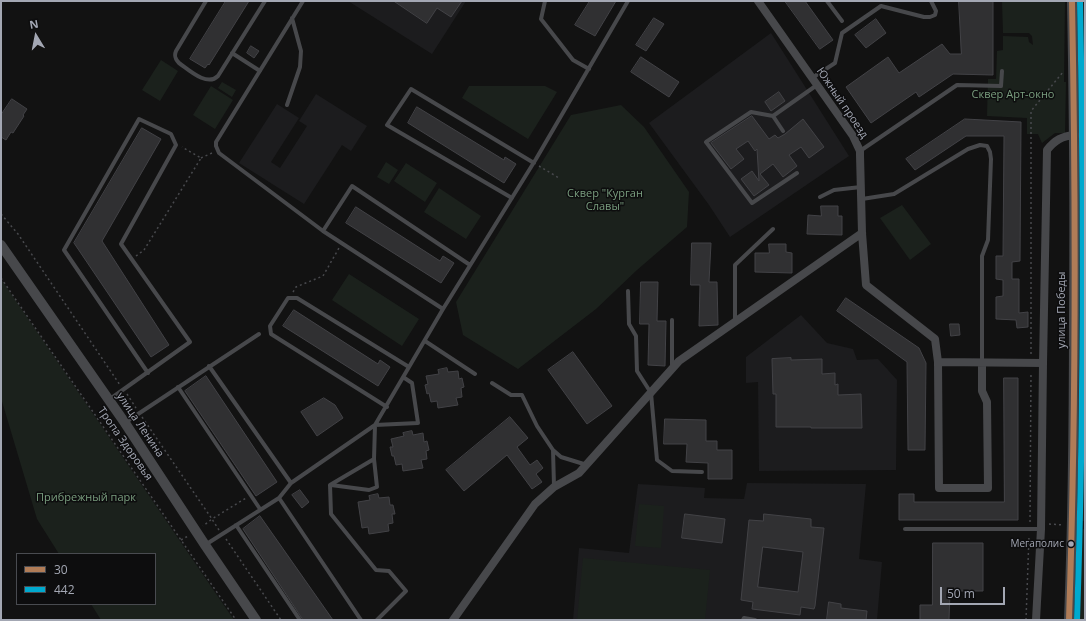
<!DOCTYPE html>
<html>
<head>
<meta charset="utf-8">
<style>
	body { margin:0 }
	#map { position:relative; width:1086px; height:621px; overflow:hidden; background:#121212; font-family:"Open Sans",sans-serif }
	canvas { display:block }
	.frame { position:absolute; inset:0; border:2px solid #a3a7b3; pointer-events:none }
	.legend { position:absolute; left:16px; top:553px; width:140px; height:52px; box-sizing:border-box; background:#0d0d0e; border:1px solid #494b50; margin:0; padding:5px 7px; list-style:none; font-size:12px; color:#a3a7b3 }
	.legend li { display:flex; align-items:center; gap:8px; height:20px }
	.legend b { width:20px; border:1px solid #494b50 }
	.north { position:absolute; left:16px; top:16px; width:40px; height:40px; -webkit-text-stroke:3px #0d0d0e; paint-order:stroke; rotate:350deg; font-size:11px; font-weight:700; line-height:16px; text-align:center; color:#a3a7b3 }
	.north::after { content:''; display:block; margin:auto; width:14px; height:18px; background:#a3a7b3; clip-path:polygon(50% 0,100% 100%,50% 72%,0 100%) }
	.scale { position:absolute; left:940px; top:587px; width:65px; height:18px; box-sizing:border-box; border:2px solid #a3a7b3; border-top:0; padding-left:5px; font-size:12px; line-height:14px; white-space:nowrap; color:#a3a7b3; -webkit-text-stroke:3px #0d0d0e; paint-order:stroke }
</style>
</head>
<body>
<div id="map">
<canvas width="1086" height="621"></canvas>
<div class="frame"></div>
<ul class="legend">
<li><b style="height:5px;background:#b07c57"></b>30</li>
<li><b style="height:5px;background:#00a9ce"></b>442</li>
</ul>
<div class="north">N</div>
<div class="scale">50 m</div>
</div>
<script>
const context = document.querySelector('canvas').getContext('2d');
context.lineJoin = 'round';
function paint(path, color) { context.fillStyle = color; context.fill(path, 'evenodd'); }
function strokePath(path, color, width, dash) { context.strokeStyle = color; context.lineWidth = width; context.lineCap = dash ? 'butt' : 'round'; context.setLineDash(dash || []); context.stroke(path); }
function label(font, color, halo, rows, align = 'center') {
  context.font = font + ' "Open Sans",sans-serif'; context.lineWidth = 3; context.setLineDash([]); context.textBaseline = 'middle'; context.strokeStyle = halo; context.fillStyle = color; for (const [text, x, y, turn = 0] of rows) {
    context.save(); context.translate(x, y); context.rotate((+turn || 0) * Math.PI / 180); context.textAlign = isNaN(turn) ? turn : align; if (halo) context.strokeText(text, 0, 0); context.fillText(text, 0, 0); context.restore();
  }
}
const built = new Path2D(`
	M348,1H466L432,54Z
	M771,33L849,156L730,237L709,205L649,123Z
	M316,94L367,126L351,151L342,145L304,204L239,163L277,104L299,118L271,162L280,168L307,126L299,121Z
	M801,315L827,343L853,349L857,360L878,359L897,380L896,470L759,471L758,382L746,383V357Z
	M747,483L866,484L859,559L882,562L877,620H573L579,548L629,553L638,484L705,488L704,498L744,499Z`);
const green = new Path2D(`
	M1002,1H1065L1064,82H1066L1065,133H1055L1042,143L1038,134H1027V118L987,116L988,79H996L997,51L1003,50V36L1028,37L1029,42L1033,45L1032,36L1029,33H1003Z
	M1082,1H1085V113H1083Z
	M161,60L178,71L160,101L142,90Z
	M222,82L236,90L232,97L218,88Z
	M211,86L233,100L215,129L193,115Z
	M469,86H545L557,92L528,139L462,98Z
	M621,105L644,127L689,192L687,227L637,270L596,309L518,369L463,335L456,302L571,115Z
	M1082,153H1085V521H1081Z
	M386,162L398,170L389,184L377,177Z
	M406,163L437,183L425,202L394,181Z
	M439,188L481,216L466,239L424,212Z
	M902,205L931,244L910,260L880,218Z
	M349,274L419,319L402,346L332,300Z
	M1,279L234,620H101L91,604H155V554H59L37,519L1,398Z
	M639,504L664,506L661,548L635,546Z
	M1083,529H1085L1084,620H1076Z
	M583,558L710,570L705,620H577Z`);
const building = new Path2D(`
	M226,1H249L209,65L208,64L205,68L190,59Z
	M394,1H462L451,17L437,8L427,23Z
	M590,1H616L595,36L575,25Z
	M785,1H805L833,40L820,49Z
	M959,1H993V75L953,74L919,97L916,92L871,123L846,87L888,57L899,73L942,44L950,54H961Z
	M654,18L664,24L646,51L636,45Z
	M876,19L886,33L866,48L855,35Z
	M251,46L259,51L254,58L247,53Z
	M641,57L679,82L669,97L631,72Z
	M779,92L785,101L771,111L765,102Z
	M12,99L27,109L23,115L24,116L13,133L11,132L6,140L1,137V115Z
	M417,107L504,160L505,157L516,164L504,183L408,123Z
	M752,116L769,139L775,135L778,138L785,134L803,119L824,147L809,158L801,147L789,155L797,166L783,177L773,164L760,174L769,185L754,196L741,179L752,171L759,181L757,149L755,151L748,141L736,149L744,159L731,169L711,143Z
	M965,119L1021,122L1020,261L1012,262V279H1019V313L1028,312V327L1017,328L1016,320L996,319V297L1003,296V280L996,279V256H1003L1004,136H966L915,170L906,159Z
	M142,128L161,139L102,241L169,345L151,357L74,243Z
	M821,206H838V216H842V235L807,234L808,215L821,216Z
	M356,207L440,261L443,256L454,263L441,283L346,223Z
	M692,243H711L709,282H717L718,325L699,326L700,285H691Z
	M769,244H786V252L792,253V273L755,272V253H769Z
	M641,282H658L657,321H666L665,366L648,365L649,324H640Z
	M846,298L919,348L926,363L925,450H908L907,362L837,311Z
	M294,310L378,364L380,360L390,367L378,386L283,326Z
	M950,324H959L960,335L951,336Z
	M573,352L612,406L587,424L548,370Z
	M791,358V360L822,359V374L835,373V385L838,384V395L861,394L862,428H811V427H776V394H773L772,359Z
	M447,368L448,372L458,371L459,379L462,378L464,387L461,388L462,397L456,398L458,405L438,408L437,401L431,402L429,393L427,394L425,385L428,384L426,376L439,374L438,370Z
	M206,376L277,482L256,496L185,391Z
	M1004,378H1018V520H899V494H914V502H1004Z
	M324,398L335,405L343,418L317,436L301,412Z
	M510,417L528,438L517,447L530,465L537,460L543,468L536,474L542,482L532,489L507,455L464,491L446,470Z
	M665,419L706,420V441H717V450H732V479H708V463L686,462L687,444H664Z
	M412,431L413,435L423,433L424,442L427,441L429,450L426,451L427,459L421,460L423,468L403,471L402,464L396,465L394,456H392L390,447H393L391,439L404,436L403,433Z
	M300,490L309,502L302,508L292,495Z
	M378,494L379,498L389,497L390,505H393L395,514H392L393,523L388,524L389,531L369,534L368,527L362,528L358,502L370,500L369,496Z
	M685,514L725,519L722,543L682,538Z
	M764,514L811,519V527L824,528L815,606L814,609L801,607L800,615L752,609L753,602L741,600L749,520L763,521ZM763,547L803,552L798,592L758,587Z
	M260,516L333,620H303L243,529Z
	M933,543H983V591H950L949,620H920V605H932Z
	M829,602L841,604V608L867,611L866,620H827Z`);
const path = new Path2D(`
	M201,158L212,153
	M539,166L559,178
	M1,214L18,234L120,385
	M136,256L144,250L201,158L182,147
	M1,278L236,620
	M293,292L296,287L323,276L339,248
	M1031,354V111L1063,72
	M127,394L136,408
	M142,417L212,519L203,526
	M1030,522L1031,372
	M1049,524L1063,525
	M219,530L212,519L246,498
	M226,539L281,620
	M181,540L188,536
	M1026,620L1029,536`);
const service = new Path2D(`
	M206,1L176,51C174,56 175,59 179,63C189,70 207,87 218,76L265,1
	M303,1L216,142V146L219,153L323,231
	M545,1L541,19L573,60L589,69
	M827,1L842,21
	M232,53L260,71
	M812,78L835,63L842,33L881,6L924,17H930L935,15L936,11L931,1
	M287,105L300,67L301,51L292,18
	M773,116L783,131
	M860,151L957,85L1001,86L1002,71
	M797,173L752,203L706,142L751,112L773,116L817,85
	M820,197L834,190L861,187
	M512,198L387,125L411,89L534,163
	M862,199L894,194L968,149L980,145L987,146L990,152L991,159L988,240L982,256V363
	M628,291L629,324L636,336L637,371L651,393L657,460L672,471L702,472
	M443,309L323,231L352,186L470,265
	M672,320V367
	M735,322V265L773,229
	M425,341L475,374
	M209,366L291,483
	M492,383L511,395H522L537,426L553,450L554,486
	M178,387L260,509
	M110,399L190,342L121,244L176,145L171,134L139,119L64,250L148,373
	M387,407L271,334L270,326L288,298H297L409,367
	M126,422L259,334
	M553,450L561,457L587,465
	M331,485L369,490L377,487L374,459
	M279,498L361,620
	M236,525L300,620
	M905,529H1041
	M205,545L279,498L291,483L375,425L443,309L536,159L628,1
	M377,620L406,591L389,571L376,570L331,514L330,485L374,459L375,425L418,423L412,383L403,377
	M743,620L744,618L755,620`);
const minor = new Path2D(`
	M758,1L853,136L860,151V155L862,233L866,285L935,339L938,362
	M982,363V391L987,402L988,488H939L938,362L1043,363
	M453,620L535,504L554,487L579,473L679,361L862,233
	M1036,620L1041,529L1043,363L1047,150C1055,140 1062,136 1075,135`);
const tertiary = new Path2D(`
	M1,245L125,423L205,545L256,620
	M1069,620C1073,518 1074,417 1074,315C1075,210 1074,106 1072,1`);
const bus1 = new Path2D(`
	M1069,620C1076,414 1076,207 1072,1`);
const bus2 = new Path2D(`
	M1077,620C1084,414 1084,207 1080,1`);
const markers = [
	[1071,544,3.5,"#a3a7b3"]
];
const busNames = [
	["Мегаполис",1064,544]
];
const parkNames = [
	["Сквер Арт-окно",1013,95],
	["Сквер \"Курган",605,194],
	["Славы\"",605,207],
	["Прибрежный парк",86,498]
];
const streetNames = [
	["Южный проезд",842,103,56],
	["улица Победы",1062,310,-90],
	["улица Ленина",140,425,56],
	["Тропа Здоровья",125,444,55]
];
paint(built, '#1c1c1e');
paint(green, '#1b211c');
paint(building, '#303032');
strokePath(building, '#424246', 1);
strokePath(path, '#48494d', 1.5, [2, 3]);
strokePath(service, '#47484b', 4);
strokePath(minor, '#47484b', 8);
strokePath(tertiary, '#47484b', 10);
strokePath(bus1, '#b07c57', 6);
strokePath(bus2, '#00a9ce', 6);
for (const [x, y, r, color] of markers) { const dot = new Path2D(); dot.arc(x, y, r, 0, 2 * Math.PI); context.fillStyle = color; context.fill(dot); strokePath(dot, '#0d0d0e', 1.5); }
label('10px', '#a3a7b3', '#0d0d0e', busNames, 'right');
label('11px', '#7a9e7f', '#0d0d0e', parkNames);
label('11px', '#a3a7b3', '#0d0d0e', streetNames);
</script>
</body>
</html>
